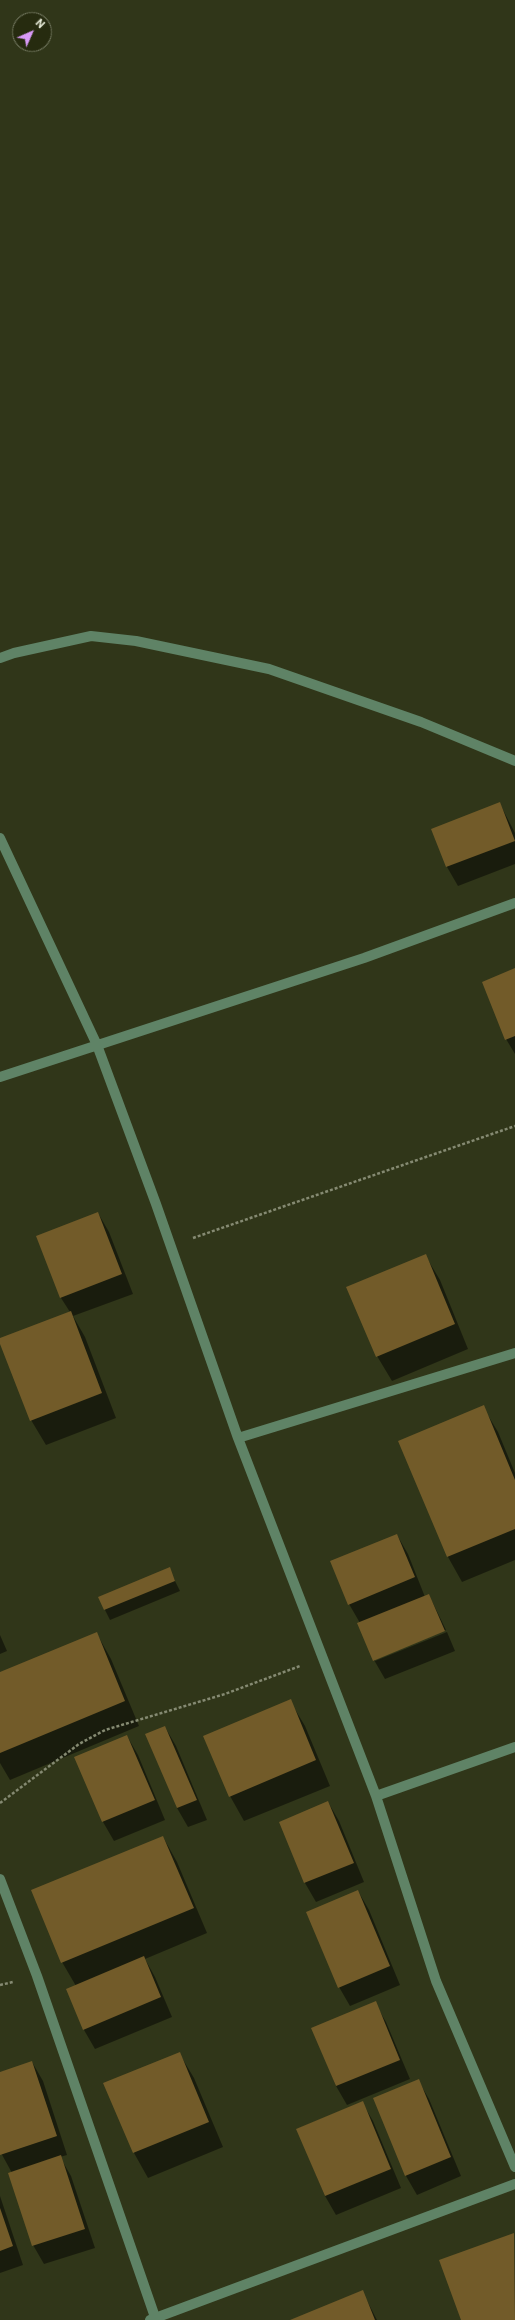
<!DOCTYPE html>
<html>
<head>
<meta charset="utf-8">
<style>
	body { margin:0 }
	#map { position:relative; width:515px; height:2320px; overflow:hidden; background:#303619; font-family:Roboto,sans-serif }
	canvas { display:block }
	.north { position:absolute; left:12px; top:12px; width:40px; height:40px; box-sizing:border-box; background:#262b0f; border:1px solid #757a62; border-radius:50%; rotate:45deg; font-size:11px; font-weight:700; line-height:16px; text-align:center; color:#ecf0de }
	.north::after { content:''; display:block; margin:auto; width:14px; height:18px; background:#d99af7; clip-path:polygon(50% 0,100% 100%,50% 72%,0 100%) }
</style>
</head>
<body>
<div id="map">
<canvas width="515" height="2320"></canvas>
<div class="north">N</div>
</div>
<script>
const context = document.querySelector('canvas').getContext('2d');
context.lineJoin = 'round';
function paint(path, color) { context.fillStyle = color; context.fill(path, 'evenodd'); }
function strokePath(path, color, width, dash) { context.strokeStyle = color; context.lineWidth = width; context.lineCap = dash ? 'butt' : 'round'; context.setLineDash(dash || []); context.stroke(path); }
const shadow = new Path2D(`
	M500,804L515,833V864L458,886L447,867L433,830Z
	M515,970V1054L506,1039Z
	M98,1213L109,1232L133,1294L73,1316L85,1337L116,1418L46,1445L31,1420L0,1339L70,1312L61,1298L37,1237Z
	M425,1255L440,1280L468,1349L392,1381L377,1356Z
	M483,1407L498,1432L515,1473V1560L462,1582L448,1557L400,1441Z
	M397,1535L408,1554L425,1597L429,1595L446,1630L375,1659V1661L447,1632L455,1651L385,1679L374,1660L360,1623L349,1604Z
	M169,1569L180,1591L110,1620L99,1598Z
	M97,1634L111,1659L139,1726L10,1780L0,1763V1673Z
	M0,1635L7,1651L0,1654Z
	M290,1701L305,1726L330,1786L244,1821L230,1796Z
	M165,1727L176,1746L207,1820L188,1827L177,1808Z
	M127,1736L138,1755L165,1820L114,1841L103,1822L76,1757Z
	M328,1802L339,1821L364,1882L316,1902L305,1883L280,1822Z
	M163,1837L177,1862L207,1933L145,1959L155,1977L172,2017L95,2049L84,2030L76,1986L62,1962Z
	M358,1891L369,1910L400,1985L350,2006L339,1987Z
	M375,2003L386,2022L410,2079L347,2105L336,2086L313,2029Z
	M179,2053L194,2078L223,2147L148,2178L134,2153L105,2084Z
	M32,2062L43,2081L67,2155L60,2157L71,2176L95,2248L44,2264L33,2245L12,2173L0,2151V2073Z
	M418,2080L429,2099L461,2176L417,2195L406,2176L374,2099Z
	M362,2102L373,2121L401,2188L336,2215L325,2196L297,2129Z
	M0,2196L23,2265L0,2273Z
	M514,2234L515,2320H462Z
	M362,2291L377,2320H293Z`);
const building = new Path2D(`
	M500,802L515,841L446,867L431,829Z
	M515,968V1036L505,1040L482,982Z
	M98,1212L122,1274L60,1298L36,1236Z
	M426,1254L455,1324L376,1357L346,1287Z
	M71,1311L102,1393L30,1421L0,1344V1338Z
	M484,1405L515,1480V1529L447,1557L398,1441Z
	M397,1534L415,1577L348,1605L330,1561Z
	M170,1567L175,1581L104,1610L98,1597Z
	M429,1594L445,1631L373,1661L357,1623Z
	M97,1632L125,1701L0,1753V1672Z
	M291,1699L316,1760L229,1797L203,1736Z
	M165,1726L197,1800L177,1808L145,1734Z
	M127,1735L155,1800L102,1822L74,1757Z
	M328,1801L354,1863L304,1883L279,1822Z
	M163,1836L194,1908L61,1963L31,1890Z
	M358,1890L390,1966L338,1988L306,1912Z
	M144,1956L161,1997L83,2030L66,1989Z
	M376,2001L400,2060L336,2086L311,2028Z
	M180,2052L209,2122L133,2153L103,2083Z
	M32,2061L57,2136L0,2155V2072Z
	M419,2079L451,2157L405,2176L373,2098Z
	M363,2101L391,2169L325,2196L296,2129Z
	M61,2155L85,2229L32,2246L8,2173Z
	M0,2208L13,2246L0,2251Z
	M514,2233L515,2320H461L439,2260Z
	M363,2290L375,2320H290Z`);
const path = new Path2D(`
	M193,1238L515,1126
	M0,1803L79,1744L105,1730L225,1694L300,1666
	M0,1985L13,1982`);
const minor = new Path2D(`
	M0,658L14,653L91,636L136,641L269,669L421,722L515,761
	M0,838L97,1045L156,1204L238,1438L376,1796L436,1981L515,2167
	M0,1077L364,958L515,903
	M238,1438L515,1353
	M376,1796L515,1747
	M0,1879L37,1976L156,2320
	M150,2320L515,2184`);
paint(shadow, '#0007');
paint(building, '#725b29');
strokePath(path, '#858a72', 2.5, [3, 2]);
strokePath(minor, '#5f8366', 10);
</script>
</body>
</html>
